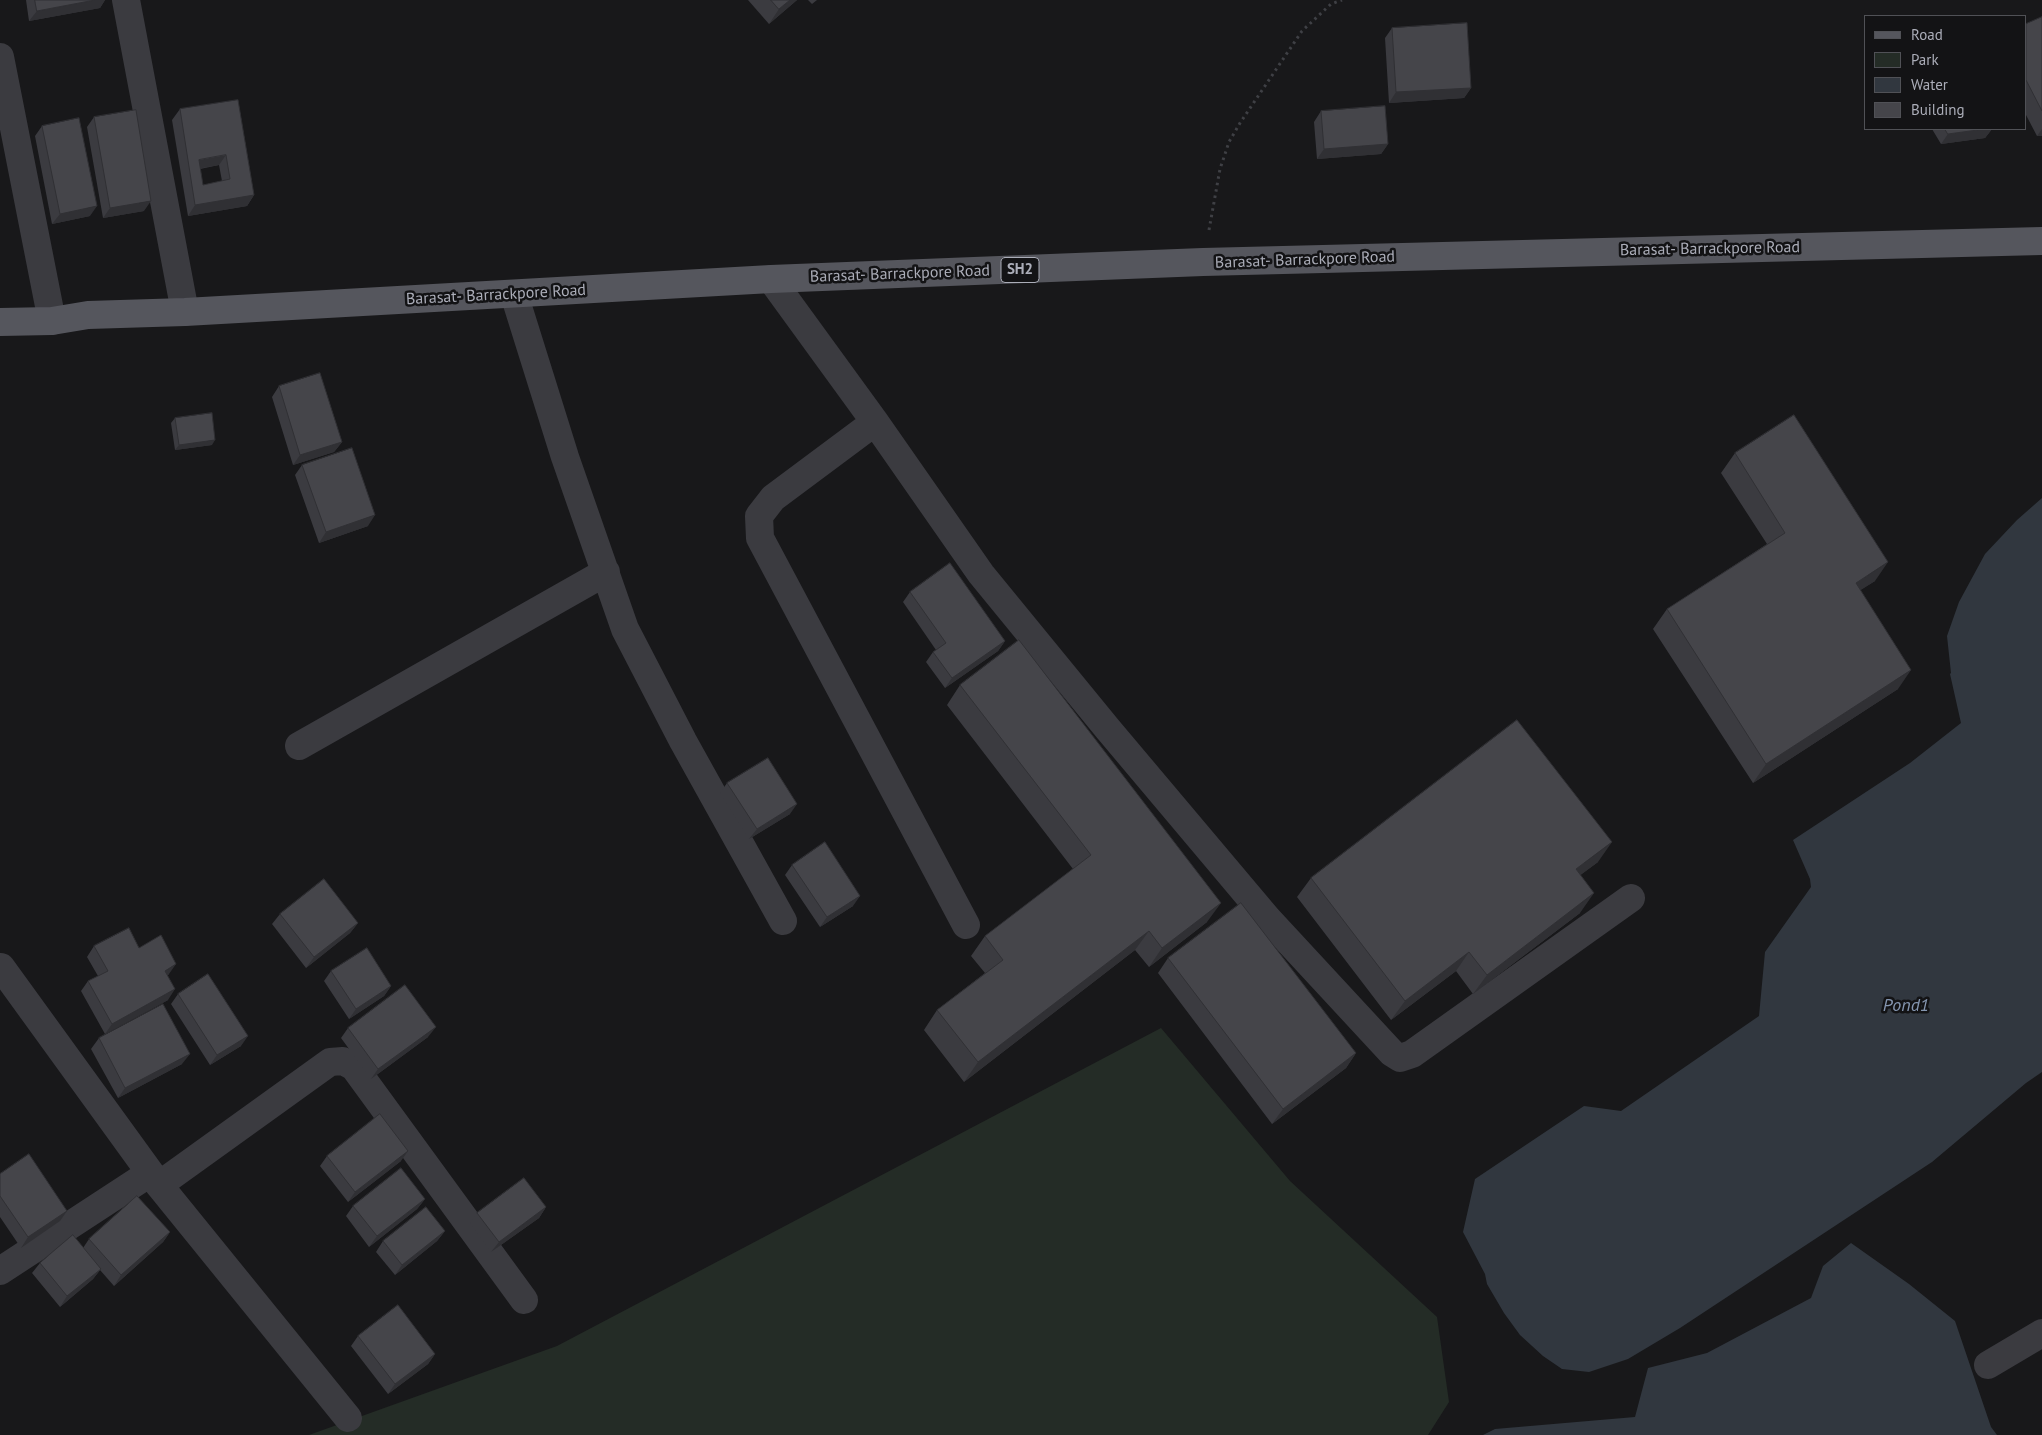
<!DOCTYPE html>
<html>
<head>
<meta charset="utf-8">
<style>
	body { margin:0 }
	#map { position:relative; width:2042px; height:1435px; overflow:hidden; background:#18181a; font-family:"PT Sans",sans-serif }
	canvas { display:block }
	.legend { position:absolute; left:1864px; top:15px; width:162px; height:115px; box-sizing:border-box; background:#131315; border:1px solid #505156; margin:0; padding:6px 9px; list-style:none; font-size:15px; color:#abadb8 }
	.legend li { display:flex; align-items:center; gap:10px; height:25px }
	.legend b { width:25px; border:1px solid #505156 }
</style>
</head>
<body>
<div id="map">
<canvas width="2042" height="1435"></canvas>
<ul class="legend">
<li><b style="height:6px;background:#55565d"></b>Road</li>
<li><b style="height:14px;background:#242c26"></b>Park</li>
<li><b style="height:14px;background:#31373f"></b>Water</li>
<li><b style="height:14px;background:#45454a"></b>Building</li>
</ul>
</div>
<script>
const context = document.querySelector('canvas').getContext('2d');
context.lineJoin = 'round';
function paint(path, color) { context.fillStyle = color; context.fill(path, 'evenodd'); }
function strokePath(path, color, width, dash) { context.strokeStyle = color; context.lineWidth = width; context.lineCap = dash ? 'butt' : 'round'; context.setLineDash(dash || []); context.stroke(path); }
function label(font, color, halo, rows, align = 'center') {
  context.font = font + ' "PT Sans",sans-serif'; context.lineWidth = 5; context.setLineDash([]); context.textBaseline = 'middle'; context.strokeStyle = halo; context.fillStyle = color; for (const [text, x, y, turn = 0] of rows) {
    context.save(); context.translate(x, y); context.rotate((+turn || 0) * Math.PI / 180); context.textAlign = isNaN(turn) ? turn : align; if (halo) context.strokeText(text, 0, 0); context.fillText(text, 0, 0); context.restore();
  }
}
const green = new Path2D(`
	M1161,1028L1290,1181L1437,1317L1449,1402L1428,1435H309L557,1346Z`);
const water = new Path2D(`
	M2042,498V1072L2026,1083L1932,1162L1680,1328L1628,1359L1589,1372L1562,1369L1543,1356L1520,1335L1504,1313L1487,1284L1485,1274L1463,1232L1475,1179L1584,1106L1621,1111L1759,1016L1765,952L1811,887L1810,879L1793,840L1910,763L1961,723L1950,674L1951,673L1947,636L1959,602L1985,554L2017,520Z
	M1851,1243L1909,1284L1955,1321L1991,1427L1997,1435H1483L1495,1429L1635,1417L1648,1368L1707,1353L1811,1298L1823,1266Z`);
const path = new Path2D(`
	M1209,230L1220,169L1229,142L1240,123L1302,31L1331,4L1342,0`);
const street = new Path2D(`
	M126,0L185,312
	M0,57L52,321
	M771,279L875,422L981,574L1107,728L1267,918L1392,1053L1400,1058L1412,1054L1631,898
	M514,294L565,457L625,629L683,741L783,921
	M875,422L773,498L759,516L760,538L966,925
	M299,746L606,572
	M1,967L159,1185L348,1418
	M159,1185L330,1062L343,1061L354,1067L524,1300
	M0,1271L150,1173
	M1988,1365L2042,1333`);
const primary = new Path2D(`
	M0,322L52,321L88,315L185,312L771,279L1203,262L2042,241`);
const wall = new Path2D(`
	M26,0H105L100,8L29,21Z
	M748,0H797L769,24Z
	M808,0H817L812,4Z
	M2042,17V136H2037L2026,115V24Z
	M1392,28L1471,88L1464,98L1389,103L1385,38Z
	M238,100L254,195L247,206L188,216L172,120L180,109ZM219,165L222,181L203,185L200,169Z
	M1321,111L1388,144L1381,154L1317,159L1314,122Z
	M94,117L144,211L103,218L87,127Z
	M42,126L90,216L52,224L35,136Z
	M1932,129H1992L1985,138L1941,144Z
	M279,386L342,442L334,452L293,465L272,397Z
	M175,418L212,445L175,450L171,423Z
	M1735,453L1875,581L1860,590L1898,689L1753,783L1653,629L1667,609L1767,544L1721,473Z
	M302,465L368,526L319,543L295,475Z
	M910,592L1005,641L998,651L945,688L926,662L933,652L936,650L903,602Z
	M960,685L1207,922L1149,967L1135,950L964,1082L924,1030L937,1010L985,973L971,956L985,936L1073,869L947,705Z
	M727,783L790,814L749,839L720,793Z
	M1598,862L1580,875V913L1473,994L1456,971L1391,1020L1297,897L1311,878Z
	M792,865L853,906L820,927L785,875Z
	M280,914L358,923L350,933L306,968L272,924Z
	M94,946L139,948L169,974L167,976L168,1000L105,1034L81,991L88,981L98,976L87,957Z
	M1168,958L1356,1053L1346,1068L1272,1124L1158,973Z
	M331,971L391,986L384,996L349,1019L324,981Z
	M178,994L241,1046L210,1065L171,1004Z
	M348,1028L428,1037L371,1079L341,1038Z
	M99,1038L182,1064L118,1098L91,1049Z
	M327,1156L401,1161L348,1202L320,1166Z
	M0,1174L60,1221L21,1248L0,1217Z
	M425,1199L417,1209L369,1247L346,1216L353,1206Z
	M546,1207L539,1218L491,1252L470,1223L477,1213Z
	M445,1231L437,1241L395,1275L376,1252L383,1241Z
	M170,1232L163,1242L114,1286L100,1270L93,1279L60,1307L32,1273L40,1263L83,1248L89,1239Z
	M358,1336L435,1354L428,1364L388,1394L351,1346Z`);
const shadedWall = new Path2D(`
	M95,0H105L100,8L29,21L37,11Z
	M790,0H797L769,24L779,9Z
	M1471,88L1464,98L1389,103L1396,92Z
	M1985,129H1992L1985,138L1941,144L1948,134Z
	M2042,129V136H2037Z
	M1388,144L1381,154L1317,159L1324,149Z
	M226,155L219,165L191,170L199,160Z
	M254,195L247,206L188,216L195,205Z
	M151,201L144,211L103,218L110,208Z
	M97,206L90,216L52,224L60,214Z
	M215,440L212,445L175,450L179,445Z
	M342,442L334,452L293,465L300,455Z
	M375,515L368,526L319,543L326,532Z
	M1888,562L1875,581L1842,602L1856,583Z
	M1005,641L998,651L945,688L952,678Z
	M1911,670L1898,689L1753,783L1766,764Z
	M797,804L790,814L749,839L757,829Z
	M1612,842L1598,862L1562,889L1576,869Z
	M1594,893L1580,913L1473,994L1487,975Z
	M860,896L853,906L820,927L827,917Z
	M1221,903L1207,922L1149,967L1162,948Z
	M358,923L350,933L306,968L314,957Z
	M1149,931L1135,950L964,1082L978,1062Z
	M1469,952L1456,971L1391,1020L1405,1001Z
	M176,964L169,974L158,981L165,971Z
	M391,986L384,996L349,1019L356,1009Z
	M175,989L168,1000L105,1034L112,1024Z
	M436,1027L428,1037L371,1079L378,1069Z
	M248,1036L241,1046L210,1065L217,1055Z
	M1356,1053L1346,1068L1272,1124L1283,1109Z
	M190,1054L182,1064L118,1098L125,1088Z
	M408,1151L401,1161L348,1202L355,1192Z
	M425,1199L417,1209L369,1247L377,1236Z
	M546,1207L539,1218L491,1252L499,1242Z
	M67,1211L60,1221L21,1248L28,1237Z
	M445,1231L437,1241L395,1275L402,1265Z
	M170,1232L163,1242L114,1286L121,1275Z
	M101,1269L93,1279L60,1307L67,1296Z
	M435,1354L428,1364L388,1394L395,1384Z`);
const building = new Path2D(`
	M35,0H95L37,11Z
	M771,0H790L779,9Z
	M2042,17V111L2026,80V24Z
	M1467,23L1471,88L1396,92L1392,28Z
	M238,100L254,195L195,205L180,109ZM226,155L230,179L203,185L199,160Z
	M1385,106L1388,144L1324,149L1321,111Z
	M136,110L151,201L110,208L94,117Z
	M79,118L97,206L60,214L42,126Z
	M1945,129H1985L1948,134Z
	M320,373L342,442L300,455L279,386Z
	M212,413L215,440L179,445L175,418Z
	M1794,415L1888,562L1856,583L1911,670L1766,764L1667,609L1785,533L1735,453Z
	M352,448L375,515L326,532L302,465Z
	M950,563L1005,641L952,678L933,652L946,643L910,592Z
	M1019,640L1221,903L1162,948L1149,931L978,1062L937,1010L1003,960L985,936L1091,855L960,685Z
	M1517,720L1612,842L1576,869L1594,893L1487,975L1469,952L1405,1001L1311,878Z
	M768,758L797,804L757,829L727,783Z
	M825,842L860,896L827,917L792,865Z
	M324,879L358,923L314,957L280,914Z
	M1241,903L1356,1053L1283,1109L1168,958Z
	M129,928L139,948L161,935L176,964L165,971L175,989L112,1024L88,981L108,971L94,946Z
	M367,948L391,986L356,1009L331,971Z
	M208,974L248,1036L217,1055L178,994Z
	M405,985L436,1027L378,1069L348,1028Z
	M163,1004L190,1054L125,1088L99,1038Z
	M380,1114L408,1151L355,1192L327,1156Z
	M29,1154L67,1211L28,1237L0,1196V1174Z
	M401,1168L425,1199L377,1236L353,1206Z
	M524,1178L546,1207L499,1242L477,1213Z
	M137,1196L170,1232L121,1275L89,1239Z
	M426,1207L445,1231L402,1265L383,1241Z
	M73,1235L101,1269L67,1296L40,1263Z
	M398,1305L435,1354L395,1384L358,1336Z`);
const shields = [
	[1020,270,38]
];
const shieldNames = [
	["SH2",1020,270]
];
const streetNames = [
	["Barasat- Barrackpore Road",1710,249,-1],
	["Barasat- Barrackpore Road",1305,260,-2],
	["Barasat- Barrackpore Road",900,274,-2],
	["Barasat- Barrackpore Road",496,295,-3]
];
const waterNames = [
	["Pond1",1906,1006]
];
paint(green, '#242c26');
paint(water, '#31373f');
strokePath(path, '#3f4045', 3, [2.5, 4]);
strokePath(street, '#3b3b40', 28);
strokePath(primary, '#55565d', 28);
paint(wall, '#3b3b40');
paint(shadedWall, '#303034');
paint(building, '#45454a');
strokePath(building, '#303034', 1);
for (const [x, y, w] of shields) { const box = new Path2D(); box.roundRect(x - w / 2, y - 12.5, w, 25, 4); context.fillStyle = '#131315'; context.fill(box); strokePath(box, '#abadb8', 1); }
label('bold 15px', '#abadb8', null, shieldNames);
label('16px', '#abadb8', '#131315', streetNames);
label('italic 18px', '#8596b0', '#131315', waterNames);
</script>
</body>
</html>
